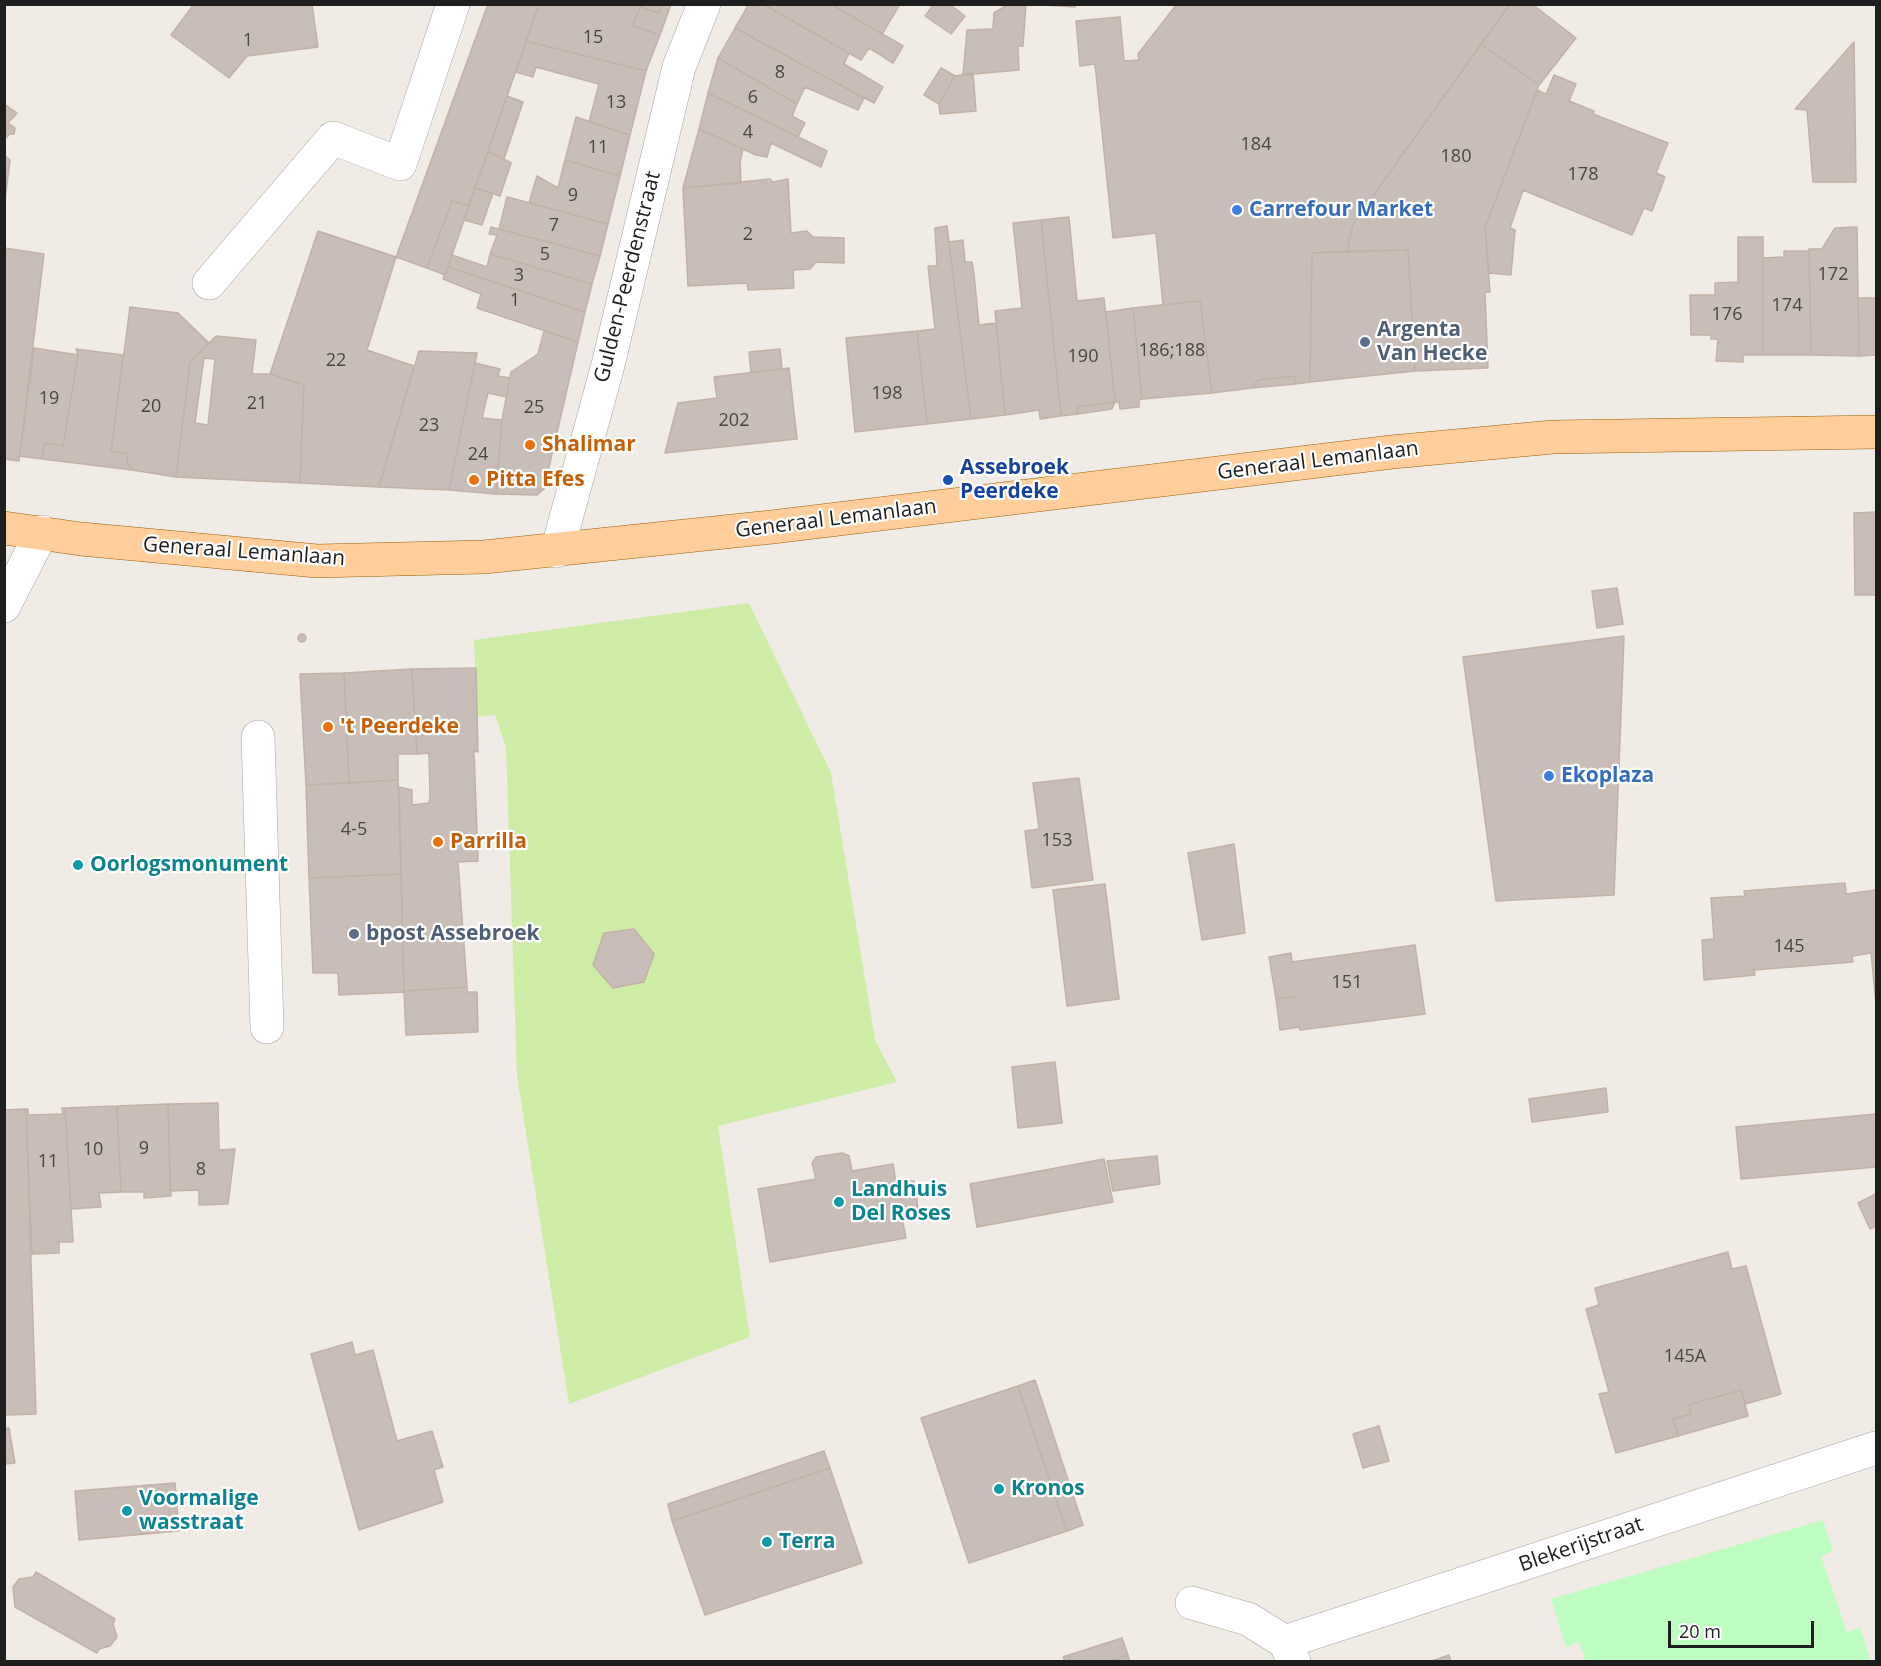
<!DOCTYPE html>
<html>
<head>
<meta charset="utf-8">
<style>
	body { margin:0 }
	#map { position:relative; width:1881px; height:1666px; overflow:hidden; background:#f0ebe4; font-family:"Open Sans",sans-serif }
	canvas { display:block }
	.frame { position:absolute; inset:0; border:6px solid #1e1e1e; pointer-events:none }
	.scale { position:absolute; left:1668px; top:1621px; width:146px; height:27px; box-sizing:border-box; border:3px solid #1e1e1e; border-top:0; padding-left:8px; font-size:18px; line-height:21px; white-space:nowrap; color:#1e1e1e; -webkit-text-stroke:4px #fff; paint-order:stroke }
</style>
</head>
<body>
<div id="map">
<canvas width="1881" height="1666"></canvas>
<div class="frame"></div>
<div class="scale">20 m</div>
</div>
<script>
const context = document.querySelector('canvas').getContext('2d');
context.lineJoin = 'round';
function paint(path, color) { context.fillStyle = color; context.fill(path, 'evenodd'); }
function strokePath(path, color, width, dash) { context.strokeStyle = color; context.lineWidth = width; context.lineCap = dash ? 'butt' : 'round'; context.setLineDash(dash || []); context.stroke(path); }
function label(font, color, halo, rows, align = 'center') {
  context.font = font + ' "Open Sans",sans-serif'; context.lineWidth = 4.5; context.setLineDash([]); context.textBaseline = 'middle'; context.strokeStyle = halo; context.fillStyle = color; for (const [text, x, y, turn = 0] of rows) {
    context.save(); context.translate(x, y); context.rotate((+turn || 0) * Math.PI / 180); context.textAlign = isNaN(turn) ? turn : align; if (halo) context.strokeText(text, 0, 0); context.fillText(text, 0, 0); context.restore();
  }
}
const grass = new Path2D(`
	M749,603L831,773L875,1040L897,1082L718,1126L750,1337L569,1404L517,1076L506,747L495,715L477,717L474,640Z`);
const park = new Path2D(`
	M1823,1520L1833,1551L1821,1556L1847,1632L1860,1628L1870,1659L1861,1662H1586L1579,1642L1566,1647L1551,1599Z`);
const building = new Path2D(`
	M194,4H312L318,47L247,56L229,78L171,35Z
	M488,4H539L469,206L452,201L427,268L396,257Z
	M539,4H662L659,13L640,7L633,26L660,35L646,71L526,41Z
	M662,4H671L660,35L633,26L640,7L659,13Z
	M749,4H763L849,53L844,64L883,87L874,103L735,28Z
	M763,4H831L903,46L893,63L869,48L861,60Z
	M831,4H896L899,6L882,34Z
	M934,4H949L965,16L951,34L925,16Z
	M1009,4H1026L1023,46H1018L1019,70L963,75L967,30L993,29L994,13Z
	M1028,4H1075V7Z
	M1177,4H1510L1353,224L1347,251L1312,253L1310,382L1295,384L1294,376L1258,380L1252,388L1212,393L1200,301L1163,305L1156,233L1113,238L1095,64L1080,66L1076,21L1120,17L1124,61L1139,60L1138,54Z
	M1510,4H1532L1576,38L1539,85L1481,44Z
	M735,28L864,98L858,110L805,87L797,104L718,58Z
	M526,41L646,71L630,135L589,122L599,84L536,67L533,77L516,72Z
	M1854,42L1856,182H1813L1807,110L1795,109Z
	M1481,44L1539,85L1485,228L1490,292H1485L1488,368L1415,371L1408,250L1347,251L1353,224Z
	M718,58L797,104L792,116L805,123L798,137L708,93Z
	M941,68L955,76L939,104L924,95Z
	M973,73L976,111L940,114L939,104L955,76Z
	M1554,75L1576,84L1569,101L1594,111L1593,114L1668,143L1656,173L1665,177L1652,211L1644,208L1632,235L1523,190L1510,228L1515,230L1511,275L1489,273L1485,228L1537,90L1546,94Z
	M708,93L827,151L821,167L771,143L767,157L756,155L699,129Z
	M507,96L523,102L504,159L488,151Z
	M4,104L17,113L8,123L15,128L14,134H10L4,140Z
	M576,117L630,135L620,176L565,160Z
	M699,129L743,149L740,162L741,183L683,188Z
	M488,151L511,163L500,196L475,188Z
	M4,155L10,160L5,200H4Z
	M565,160L620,176L608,224L529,203L537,176L558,188Z
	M770,179L773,182L788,179L791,233L807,231L813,237L844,238V263L816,262L810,269L793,270L794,288L748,290L747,283L688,286L683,188Z
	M475,188L493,193L482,225L464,220Z
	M507,197L608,224L600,256L499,229Z
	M452,201L469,206L445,275L427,268Z
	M1069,217L1077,301L1104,298L1115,402L1077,407L1078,414L1061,416L1041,220Z
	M1041,220L1061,416L1040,419L1039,410L1005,415L995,311L1022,308L1013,223Z
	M947,226L971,419L927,424L917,331L935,329L928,266H937L935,228Z
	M491,227L600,256L592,284L490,254L497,235L489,234Z
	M1857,227L1859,356L1811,355L1809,249H1822L1835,228Z
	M318,231L396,257L367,350L414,366L379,487L300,483L304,385L270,374Z
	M1738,237H1763V355H1743V362L1716,361L1718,339H1711V335H1691L1690,295H1715V283L1738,282Z
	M963,240L965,262H972L974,274L979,325L996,323L1005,415L971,419L949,242Z
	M4,248L44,254L19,461L4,459Z
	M1408,250L1415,371L1310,382L1312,253Z
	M1784,251H1809L1811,355H1763V258L1784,257Z
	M490,254L592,284L585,312L448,267L452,255L487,267Z
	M448,267L585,312L578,342L477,308L481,294L443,279Z
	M1858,298H1876V355L1859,356Z
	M1200,301L1212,393L1142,399L1133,308Z
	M130,307L178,313L209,343L190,362L176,477L132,470L127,462L128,453L111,452Z
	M1133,308L1142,399L1139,400V407L1120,409L1119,402H1115L1106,312Z
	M544,331L578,342L544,489L537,495L496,494L502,420L511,372L538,354Z
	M917,331L927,424L855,432L846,338Z
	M216,336L256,340L252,374H270L304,385L300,483L176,477L190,362ZM204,358L215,359L208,425L195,423Z
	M34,348L78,355L63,446L45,443L42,459L20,456Z
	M76,349L123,355L111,452L128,453L127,462L132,470L42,459L45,443L63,446L78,355Z
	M780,349L782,369L751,373L749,352Z
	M419,351L477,353L449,490L379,487Z
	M475,363L500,369L498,376L510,378L507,397L488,393L482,418L502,420L496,494L449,490Z
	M789,368L797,439L665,453L678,403L717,398L714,377Z
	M1294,376L1295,384L1252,388L1258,380Z
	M1115,402L1112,409L1078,414L1077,407Z
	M1876,512V595H1855L1854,513Z
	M1617,588L1623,624L1597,628L1592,591Z
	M298 638a4 4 0 1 1 8 0a4 4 0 1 1-8 0Z
	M1624,636L1614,895L1496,901L1463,657Z
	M476,668L478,752L474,751L478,861L458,862L467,987L404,991L399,787L412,790V805L429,803L430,797L429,753L417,754L412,669Z
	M412,669L417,754H398V780L349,783L344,673Z
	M344,673L349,783L306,785L300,674Z
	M1079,778L1093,880L1032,888L1025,831L1039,829L1033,783Z
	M398,780L401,874L309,878L306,785Z
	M1234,844L1245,933L1202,940L1188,853Z
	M401,874L404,992L339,995L338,973H313L309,878Z
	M1845,883L1846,894L1876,890V1004L1871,953L1852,956L1853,962L1754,970L1755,975L1704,980L1702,940L1714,939L1711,898L1745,896L1744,891Z
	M1105,884L1119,999L1067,1006L1053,890Z
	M634,929L654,954L644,982L613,988L593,965L604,933Z
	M1415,945L1425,1014L1300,1030L1299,1027L1280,1030L1276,999L1296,997L1276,999L1269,957L1291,953L1292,962Z
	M467,987V992H477L478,1032L406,1035L404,991Z
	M1055,1062L1062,1123L1018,1128L1012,1067Z
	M1606,1088L1608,1112L1532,1122L1529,1099Z
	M218,1103L219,1150L235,1149L228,1204L199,1205V1190L170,1191L168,1104Z
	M168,1104L171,1196L144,1198V1192H121L117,1106Z
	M117,1106L121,1192L99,1193L101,1207L71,1209L65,1108Z
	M62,1108H65L73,1242H59V1253L32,1254L26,1109H28V1115L63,1114Z
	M26,1109L36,1414L4,1415V1110Z
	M1876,1114V1167L1741,1179L1736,1127Z
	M842,1153L849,1156L852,1171L893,1164L896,1183L914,1181L919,1215L902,1218L906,1238L770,1262L758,1189L816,1179L812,1163L816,1157Z
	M1157,1156L1160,1184L1113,1191L1107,1161Z
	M1104,1159L1113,1202L977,1227L970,1184Z
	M1876,1194V1226L1870,1229L1858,1203Z
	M1728,1252L1732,1269L1746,1266L1781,1394L1745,1404L1741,1390L1688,1405L1691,1414L1673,1419L1678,1436L1616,1453L1599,1394L1609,1392L1586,1309L1599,1305L1595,1288Z
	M352,1342L355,1355L373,1350L397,1441L432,1431L443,1467L434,1470L443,1502L359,1530L311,1354Z
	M1035,1380L1083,1525L1067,1531L1018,1386Z
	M1018,1386L1067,1531L969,1563L921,1418Z
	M1741,1390L1748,1416L1678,1436L1673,1419L1691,1414L1688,1405Z
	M1379,1426L1389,1461L1363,1468L1353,1434Z
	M9,1428L15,1463L4,1464V1429Z
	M824,1451L830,1468L672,1521L668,1504Z
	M830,1468L862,1563L705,1615L672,1521Z
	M175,1483L179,1531L79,1540L75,1491Z
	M36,1572L115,1619L113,1624L117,1637L110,1646L99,1649L97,1653L15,1607L13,1587L19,1579L33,1577Z
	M1122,1638L1128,1655L1109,1662H1071L1069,1655Z
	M1069,1655L1071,1662H1065L1063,1657Z
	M1128,1655L1130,1662H1109Z
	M1449,1655L1451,1662H1429Z`);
const minor = new Path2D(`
	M209,283L333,138L400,164L453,4
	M557,551L608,365L679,67L704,4
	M4,606L42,532
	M258,737L267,1027
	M1192,1603L1248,1619L1285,1642L1294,1662
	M1285,1642L1876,1448`);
const major = new Path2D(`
	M4,528L81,539L317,561L484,557L772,527L1392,452L1553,437L1876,432`);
const markers = [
	[1237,210,6,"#3f7fe0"],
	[1365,342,6,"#5c6f8a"],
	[530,445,6,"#e8710a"],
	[474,480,6,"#e8710a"],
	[948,480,6,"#1a4fb4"],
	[328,727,6,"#e8710a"],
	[1549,776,6,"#3f7fe0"],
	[438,842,6,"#e8710a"],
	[78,865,6,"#0f9aa8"],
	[354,934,6,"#5c6f8a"],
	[839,1202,6,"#0f9aa8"],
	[999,1489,6,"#0f9aa8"],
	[127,1511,6,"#0f9aa8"],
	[767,1542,6,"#0f9aa8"]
];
const numberNames = [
	["15",593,38],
	["1",248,41],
	["8",780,73],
	["6",753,98],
	["13",616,103],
	["4",748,133],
	["184",1256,145],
	["11",598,148],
	["180",1456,157],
	["178",1583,175],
	["9",573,196],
	["7",554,226],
	["2",748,235],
	["5",545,255],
	["172",1833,275],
	["3",519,276],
	["1",515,301],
	["174",1787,306],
	["176",1727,315],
	["186;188",1172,351],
	["190",1083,357],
	["22",336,361],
	["198",887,394],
	["19",49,399],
	["21",257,404],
	["20",151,407],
	["25",534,408],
	["202",734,421],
	["23",429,426],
	["24",478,455],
	["4-5",354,830],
	["153",1057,841],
	["145",1789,947],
	["151",1347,983],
	["9",144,1149],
	["10",93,1150],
	["11",48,1162],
	["8",201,1170],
	["145A",1685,1357]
];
const shopNames = [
	["Carrefour Market",1249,210],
	["Ekoplaza",1561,776]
];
const streetNames = [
	["Gulden-Peerdenstraat",628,277,-76],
	["Generaal Lemanlaan",1318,461,-7],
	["Generaal Lemanlaan",836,519,-7],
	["Generaal Lemanlaan",244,552,4],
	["Blekerijstraat",1581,1545,-19]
];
const serviceNames = [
	["Argenta",1377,330],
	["Van Hecke",1377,354],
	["bpost Assebroek",366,934]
];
const foodNames = [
	["Shalimar",542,445],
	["Pitta Efes",486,480],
	["'t Peerdeke",340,727],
	["Parrilla",450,842]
];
const transitNames = [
	["Assebroek",960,468],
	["Peerdeke",960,492]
];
const cultureNames = [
	["Oorlogsmonument",90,865],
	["Landhuis",851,1190],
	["Del Roses",851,1214],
	["Kronos",1011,1489],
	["Voormalige",139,1499],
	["wasstraat",139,1523],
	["Terra",779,1542]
];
paint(grass, '#cdeda6');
paint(park, '#befdc0');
paint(building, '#c8bdb7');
strokePath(building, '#c3b1a5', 1.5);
strokePath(minor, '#a5a5a5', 34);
strokePath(major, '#995f00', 34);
strokePath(minor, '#fff', 33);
strokePath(major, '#ffce9a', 33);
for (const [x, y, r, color] of markers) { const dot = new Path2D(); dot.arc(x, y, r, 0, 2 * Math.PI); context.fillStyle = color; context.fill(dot); strokePath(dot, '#fff', 2); }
label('18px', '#484644', null, numberNames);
label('bold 21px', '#366cbe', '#fff', shopNames, 'left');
label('21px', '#1e1e1e', '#fff', streetNames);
label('bold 21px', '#4e5e75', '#fff', serviceNames, 'left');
label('bold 21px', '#c56008', '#fff', foodNames, 'left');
label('bold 21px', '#164399', '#fff', transitNames, 'left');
label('bold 21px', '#0d838f', '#fff', cultureNames, 'left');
</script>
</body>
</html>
